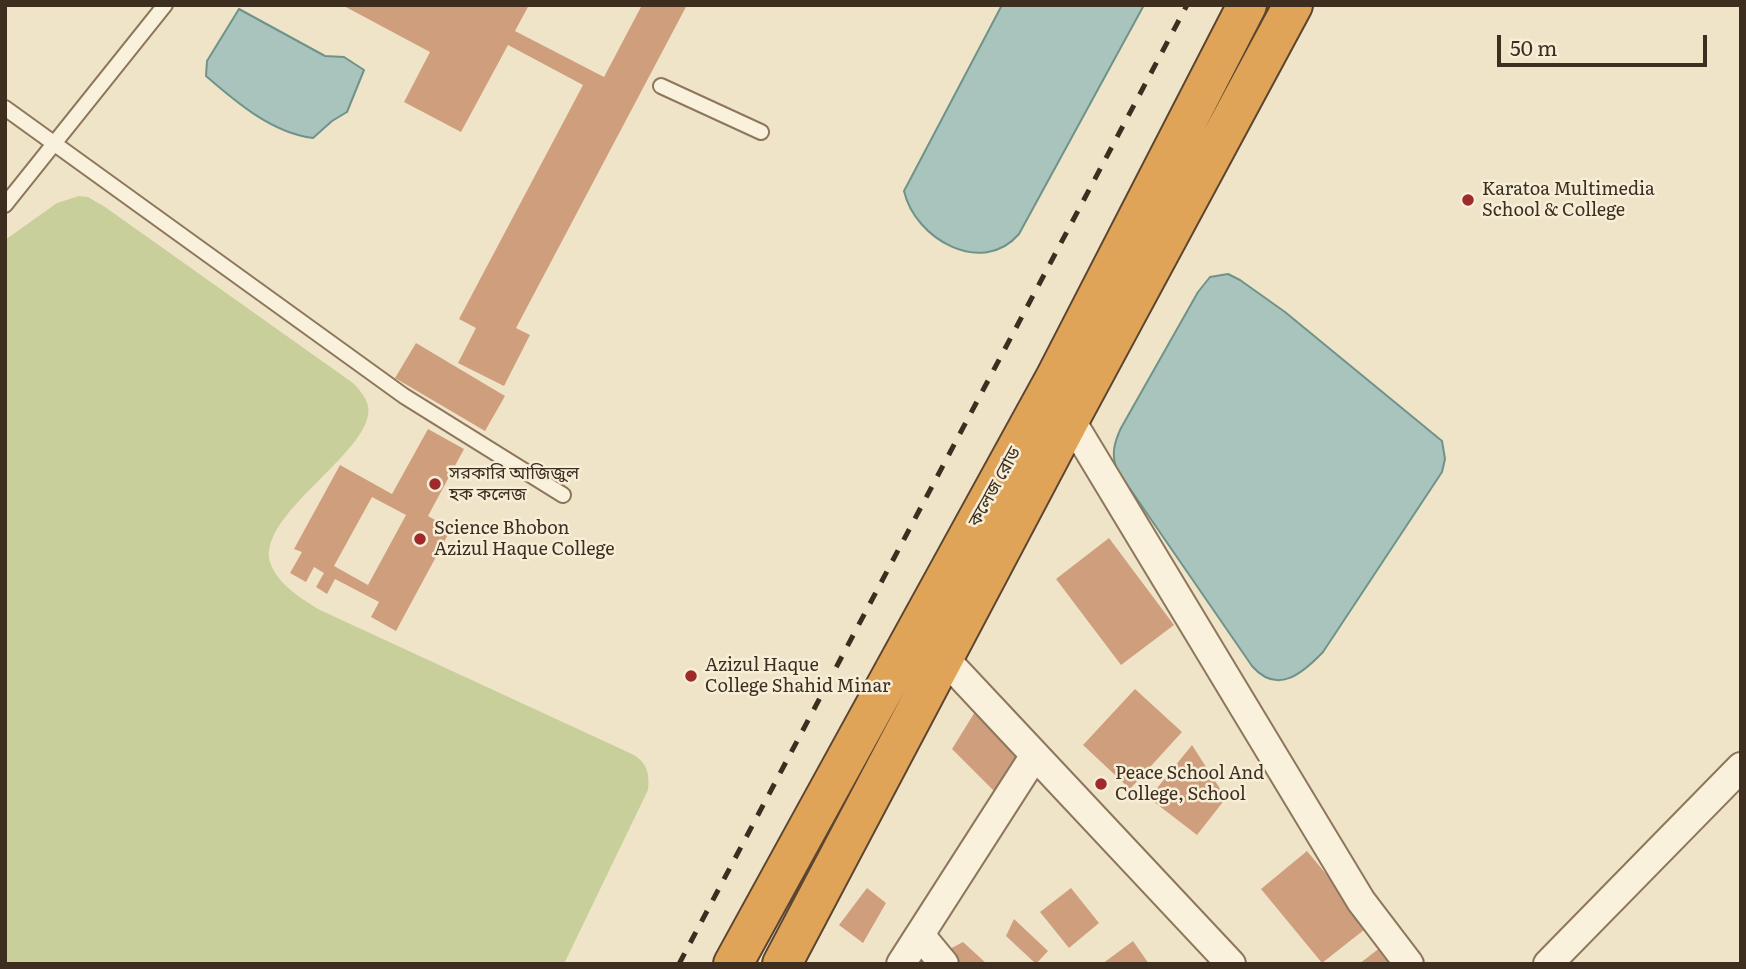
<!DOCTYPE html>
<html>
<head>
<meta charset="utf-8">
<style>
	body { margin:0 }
	#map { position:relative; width:1746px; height:969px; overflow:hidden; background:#f0e4c8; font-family:Literata,serif }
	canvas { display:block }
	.frame { position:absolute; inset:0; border:7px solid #3d2e20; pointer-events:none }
	.scale { position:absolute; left:1497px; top:35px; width:210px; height:32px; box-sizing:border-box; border:4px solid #3d2e20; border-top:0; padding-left:9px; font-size:21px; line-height:24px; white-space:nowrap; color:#3d2e20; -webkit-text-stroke:5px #f7eed8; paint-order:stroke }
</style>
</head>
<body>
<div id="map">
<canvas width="1746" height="969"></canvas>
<div class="frame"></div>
<div class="scale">50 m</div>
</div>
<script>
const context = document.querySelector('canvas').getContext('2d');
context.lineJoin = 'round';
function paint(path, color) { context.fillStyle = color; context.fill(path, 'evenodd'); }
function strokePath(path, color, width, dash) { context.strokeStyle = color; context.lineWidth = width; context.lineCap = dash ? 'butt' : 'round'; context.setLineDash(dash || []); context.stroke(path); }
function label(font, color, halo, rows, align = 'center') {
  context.font = font + ' Literata,"Noto Sans Bengali",serif'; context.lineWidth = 5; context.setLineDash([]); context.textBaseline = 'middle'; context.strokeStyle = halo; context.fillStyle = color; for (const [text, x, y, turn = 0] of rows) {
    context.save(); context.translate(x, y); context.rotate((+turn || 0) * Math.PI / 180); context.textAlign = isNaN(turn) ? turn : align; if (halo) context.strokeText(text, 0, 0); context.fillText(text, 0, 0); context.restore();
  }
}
const green = new Path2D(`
	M79,196L88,197L105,207L353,383C359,389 366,397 368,406C377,449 257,513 270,562C277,584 302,599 320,610L632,754C647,762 650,774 648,790L564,964H5V240L57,203Z`);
const water = new Path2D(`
	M1002,5H1144L1019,234C982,277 915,239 904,191Z
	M239,9L325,56L344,57L364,70L347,112L332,121L313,138C272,133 236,102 206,76L207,61Z
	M1228,274L1240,280L1285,312L1442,441L1445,459L1442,472L1323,652C1302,674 1277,695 1252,666L1117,470C1111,455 1114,443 1121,428L1198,292L1210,277Z`);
const building = new Path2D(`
	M342,5H529L515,31L604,77L642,5H687L516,328L530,335L504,386L458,363L476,328L459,319L583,85L508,45L461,132L404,102L430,52Z
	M416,343L505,396L485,431L395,378Z
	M428,429L464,449L428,516L451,529L396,631L371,617L379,602L335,579L327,594L316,587L324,573L314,567L306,582L290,573L302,552L294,549L340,465L392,494ZM372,497L406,515L368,585L334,566Z
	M1109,538L1174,625L1121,665L1056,579Z
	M1135,689L1182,732L1130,789L1083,745Z
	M978,707L1029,749L997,794L952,749Z
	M1192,745L1226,798L1197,835L1149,798Z
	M1307,851L1369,926L1322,963L1261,889Z
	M867,888L886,903L863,943L839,925Z
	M1071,888L1099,923L1069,948L1040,912Z
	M1014,919L1048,951L1036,964L1006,936Z
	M1133,941L1149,964H1102Z
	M963,942L987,964H957L944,952Z
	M1381,947L1394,964H1359Z`);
const lane = new Path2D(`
	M661,86L761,132
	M5,108L404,396L563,495
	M5,205L165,5`);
const street = new Path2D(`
	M1064,404L1070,419L1361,901L1409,964
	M944,658L1231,964
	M920,935L944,964
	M901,964L1035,755
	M1548,964L1741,767`);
const highway = new Path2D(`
	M733,964L1055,378L1247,5
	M782,964L1070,419L1293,5`);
const rail = new Path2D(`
	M679,964L1187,5`);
const markers = [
	[1468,200,7,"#9e2a2b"],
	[435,484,7,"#9e2a2b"],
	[420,539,7,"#9e2a2b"],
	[691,676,7,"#9e2a2b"],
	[1101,784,7,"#9e2a2b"]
];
const poiNames = [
	["Karatoa Multimedia",1482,190],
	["School & College",1482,211],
	["সরকারি আজিজুল",449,474],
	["হক কলেজ",449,495],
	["Science Bhobon",434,529],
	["Azizul Haque College",434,550],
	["Azizul Haque",705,666],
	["College Shahid Minar",705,687],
	["Peace School And",1115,774],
	["College, School",1115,795]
];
const streetNames = [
	["কলেজ রোড",995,487,-61]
];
paint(green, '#c9cf9b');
paint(water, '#a9c4bc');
strokePath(water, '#6f938a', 2);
paint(building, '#cf9f7d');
strokePath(lane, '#8d765c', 18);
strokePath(street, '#8d765c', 32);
strokePath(highway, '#5b4430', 42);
strokePath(lane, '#faf1dc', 14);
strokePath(street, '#faf1dc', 28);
strokePath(highway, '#e0a458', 38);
strokePath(rail, '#3d2e20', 5, [12, 12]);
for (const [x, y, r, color] of markers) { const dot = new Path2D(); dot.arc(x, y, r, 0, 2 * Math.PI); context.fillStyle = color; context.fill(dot); strokePath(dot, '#f7eed8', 2.5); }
label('18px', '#3d2e20', '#f7eed8', poiNames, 'left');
label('18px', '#3d2e20', '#f7eed8', streetNames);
</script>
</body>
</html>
